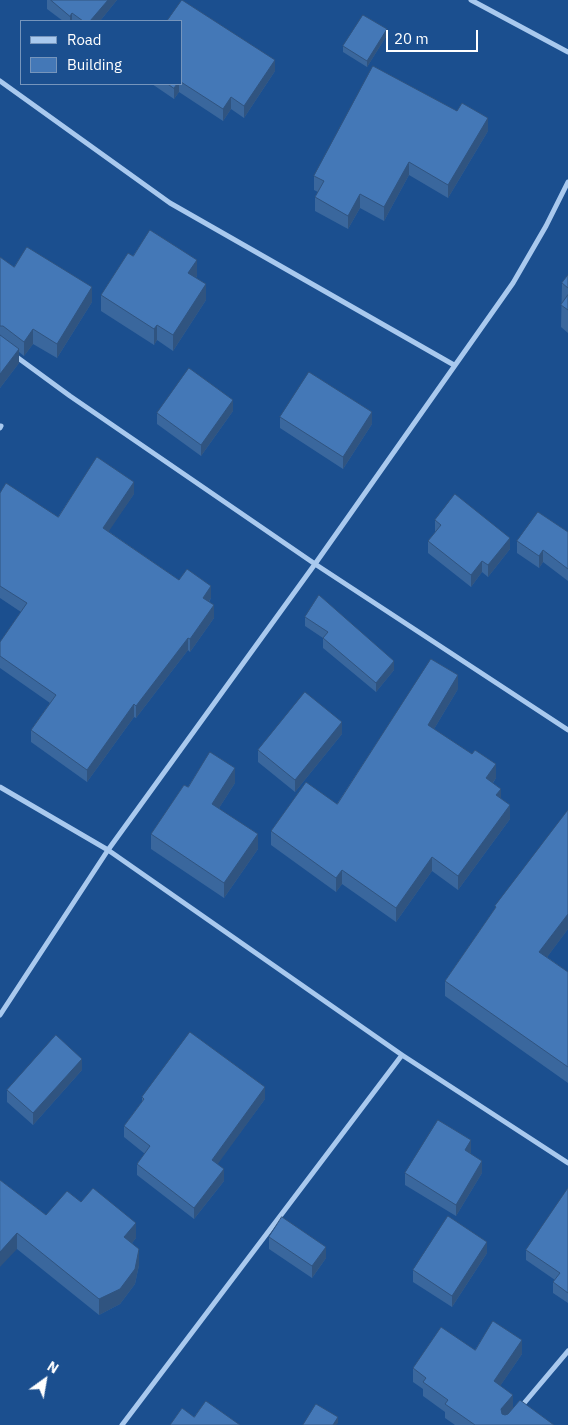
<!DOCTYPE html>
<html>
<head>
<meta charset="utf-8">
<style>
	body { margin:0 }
	#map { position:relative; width:568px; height:1425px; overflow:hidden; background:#1b4f8f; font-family:"IBM Plex Sans",sans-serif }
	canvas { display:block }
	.legend { position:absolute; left:20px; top:20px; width:162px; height:65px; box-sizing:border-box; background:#1b4f8f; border:1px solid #7695bc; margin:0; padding:6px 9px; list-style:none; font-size:15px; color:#fff }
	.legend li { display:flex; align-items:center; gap:10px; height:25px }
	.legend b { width:25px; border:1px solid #7695bc }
	.north { position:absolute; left:20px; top:1355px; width:50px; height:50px; -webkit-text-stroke:4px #1b4f8f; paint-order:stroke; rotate:32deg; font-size:14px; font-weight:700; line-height:20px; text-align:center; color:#fff }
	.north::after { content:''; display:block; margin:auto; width:18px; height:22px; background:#fff; clip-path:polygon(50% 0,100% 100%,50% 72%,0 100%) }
	.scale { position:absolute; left:386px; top:30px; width:92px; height:22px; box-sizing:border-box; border:2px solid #fff; border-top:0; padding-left:6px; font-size:15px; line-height:18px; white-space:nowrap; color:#fff; -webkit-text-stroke:4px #1b4f8f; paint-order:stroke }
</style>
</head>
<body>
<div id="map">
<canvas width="568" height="1425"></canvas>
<ul class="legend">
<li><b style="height:6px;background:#a9c9ee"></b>Road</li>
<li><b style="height:14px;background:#4478b7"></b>Building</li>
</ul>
<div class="north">N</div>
<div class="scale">20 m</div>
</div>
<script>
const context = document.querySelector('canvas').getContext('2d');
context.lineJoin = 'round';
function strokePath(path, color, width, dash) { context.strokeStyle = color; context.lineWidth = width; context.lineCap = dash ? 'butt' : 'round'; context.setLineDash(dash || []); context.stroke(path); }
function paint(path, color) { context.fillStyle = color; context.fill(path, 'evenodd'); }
const street = new Path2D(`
	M471,0L568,52
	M0,81L170,203L454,365
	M568,182L546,226L513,283L315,564L568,730
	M0,428L1,426
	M0,787L108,850L402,1055L568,1163
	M0,1015L108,850L315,564L70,396L14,355
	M520,1408L568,1351
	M122,1425L402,1055`);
const wall = new Path2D(`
	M47,0H117L100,21H63L47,9Z
	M181,21L275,71L244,118L231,109L223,121L179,92L174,99L152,84H181Z
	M387,35L367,67L343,52V46Z
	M488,131L448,198L409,175L384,221L360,208L348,229L315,211V197L318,192L314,190V176Z
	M133,256L197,276L196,278L206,300L173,351L157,340L154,345L101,311V295Z
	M0,257L14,267L92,302L57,358L33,344L24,356L19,352V363L0,388Z
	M568,275V333L561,327L562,283Z
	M233,411L201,456L157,424V413Z
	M280,417L372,424L343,469L280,428Z
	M0,493L58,517L134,494L108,531L179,580L211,598L209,602L214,618L190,652L188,650L136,718L134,717L87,782L31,742V730L50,703L0,668V642L21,612L0,598Z
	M435,520L510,549L488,577L482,572L471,587L428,553V541L436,532L435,531Z
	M568,532V581L543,562L539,568L517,553V541Z
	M305,617L394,670L376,692L323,648V638L305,626Z
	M458,689L434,729L496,778L493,783L510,819L458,890L432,871L396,922L342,884L336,892L271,845V831L337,804Z
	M342,734L295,792L258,762V750Z
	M235,783L219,808L258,849L224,898L151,849V834L188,787Z
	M568,810V929L547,957L568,972V1083L445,996V981L495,909V906Z
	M82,1070L33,1125L7,1102V1090Z
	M142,1097L265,1099L217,1164L224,1181L194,1219L137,1175V1164L145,1154L124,1137V1126L142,1102Z
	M471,1152L470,1154L482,1173L456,1216L405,1185V1173Z
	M0,1180L46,1215L81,1202L136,1238L132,1243L139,1265L135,1284L120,1304L99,1315L17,1249Z
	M568,1188V1303L553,1293V1282L555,1280L526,1260V1250Z
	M269,1237L326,1258L312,1278L269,1249Z
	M487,1253L452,1307L413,1282V1270Z
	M475,1350L522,1354L500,1386L513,1409L554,1425H455L445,1418V1412L423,1396V1389L413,1382V1368Z`);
const shadedWall = new Path2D(`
	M108,0H117L100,21H90Z
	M72,13V21H70V16Z
	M387,29V35L367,67V61Z
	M275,60V71L244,118V106Z
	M177,84H179V92L174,99V88Z
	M231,97V109L223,121V109Z
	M488,118V131L448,198V185Z
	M409,162V175L384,221V207Z
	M360,194V208L348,229V216Z
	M197,260V276L188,289V273Z
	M206,284V300L173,351V335Z
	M92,287V302L57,358V344Z
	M157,325V340L154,345V329Z
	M33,329V344L24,356V342Z
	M19,349V363L0,388V374Z
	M233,400V411L201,456V445Z
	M372,412V424L343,469V457Z
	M134,482V494L103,540V528Z
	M510,538V549L488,577V565Z
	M543,550V562L539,568V556Z
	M482,561V572L471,587V575Z
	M211,586V598L203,610V598Z
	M214,605V618L190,652V639Z
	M188,638V650L136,718V706Z
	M394,661V670L376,692V683Z
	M458,675V689L428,739V725Z
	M134,704V717L87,782V770Z
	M342,722V734L295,792V780Z
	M496,764V778L486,792V778Z
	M235,768V783L212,819V804Z
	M501,789V803L496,795Z
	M510,805V819L458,890V876Z
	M258,834V849L224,898V883Z
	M432,857V871L396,922V908Z
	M342,870V884L336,892V878Z
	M568,914V929L539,968V952Z
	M82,1059V1070L33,1125V1113Z
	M265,1087V1099L212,1172V1160Z
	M471,1140V1152L465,1162V1150Z
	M482,1161V1173L456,1216V1205Z
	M224,1169V1181L194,1219V1208Z
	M136,1223V1238L124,1253V1237Z
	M17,1233V1249L0,1267V1252Z
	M487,1242V1253L452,1307V1296Z
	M326,1247V1258L312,1278V1266Z
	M139,1249V1265L135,1284L120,1304L99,1315V1299Z
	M522,1340V1354L494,1395V1381Z
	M513,1395V1409L501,1423V1409Z
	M338,1417V1423L336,1425H333Z`);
const building = new Path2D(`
	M51,0H108L90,21H83L72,13L70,16Z
	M182,0L275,60L244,106L231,97L223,109L181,82V21H167Z
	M363,15L387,29L367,61L343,46Z
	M373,66L457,111L462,103L488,118L448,185L409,162L384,207L360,194L348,216L315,197L324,181L314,176Z
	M168,84H177L174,88Z
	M150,230L197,260L188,273L206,284L173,335L157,325L154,329L101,295L128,253L133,256Z
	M27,247L92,287L57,344L33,329L24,342L3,326H0V257L14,267Z
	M568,275V288L562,283Z
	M568,295V310L561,305Z
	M0,335L19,349L0,374Z
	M189,368L233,400L201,445L157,413Z
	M309,372L372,412L343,457L280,417Z
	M97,457L134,482L103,528L179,580L187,569L211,586L203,598L214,605L190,639L188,638L136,706L134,704L87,770L31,730L56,695L0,656V642L27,603L0,586V493L6,483L58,517Z
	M455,494L510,538L488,565L482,561L471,575L428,541L441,525L435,520Z
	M538,512L568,532V569L543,550L539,556L517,541Z
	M319,595L394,661L376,683L323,638L328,632L305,617Z
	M431,659L458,675L428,725L472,754L475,750L496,764L486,778L501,789L496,795L510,805L458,876L432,857L396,908L342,870L336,878L271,831L306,782L337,804Z
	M305,692L342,722L295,780L258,750Z
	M210,752L235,768L212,804L258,834L224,883L151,834L184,785L188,787Z
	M568,810V914L539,952L568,972V1067L445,981L496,907L495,906Z
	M190,1032L265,1087L212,1160L224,1169L194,1208L137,1164L150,1146L124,1126L144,1099L142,1097Z
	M56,1035L82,1059L33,1113L7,1090Z
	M438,1120L471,1140L465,1150L482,1161L456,1205L405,1173Z
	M0,1180L46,1215L67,1191L81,1202L93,1188L136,1223L124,1237L139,1249L135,1269L120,1289L99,1299L17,1233L0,1252Z
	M568,1188V1293L553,1282L560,1273L526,1250Z
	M448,1216L487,1242L452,1296L413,1270Z
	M282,1217L326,1247L312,1266L269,1237Z
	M493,1321L522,1340L494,1381L513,1395L501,1409L502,1414L505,1415L508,1414L520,1400L554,1425H475L445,1404L448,1400L423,1382L426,1378L413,1368L441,1327L475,1350Z
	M206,1401L240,1425H170L182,1408L194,1417Z
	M316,1404L338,1417L333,1425H303Z`);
strokePath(street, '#a9c9ee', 5);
paint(wall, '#3a679d');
paint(shadedWall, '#305480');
paint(building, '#4478b7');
strokePath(building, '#305480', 1);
</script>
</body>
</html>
